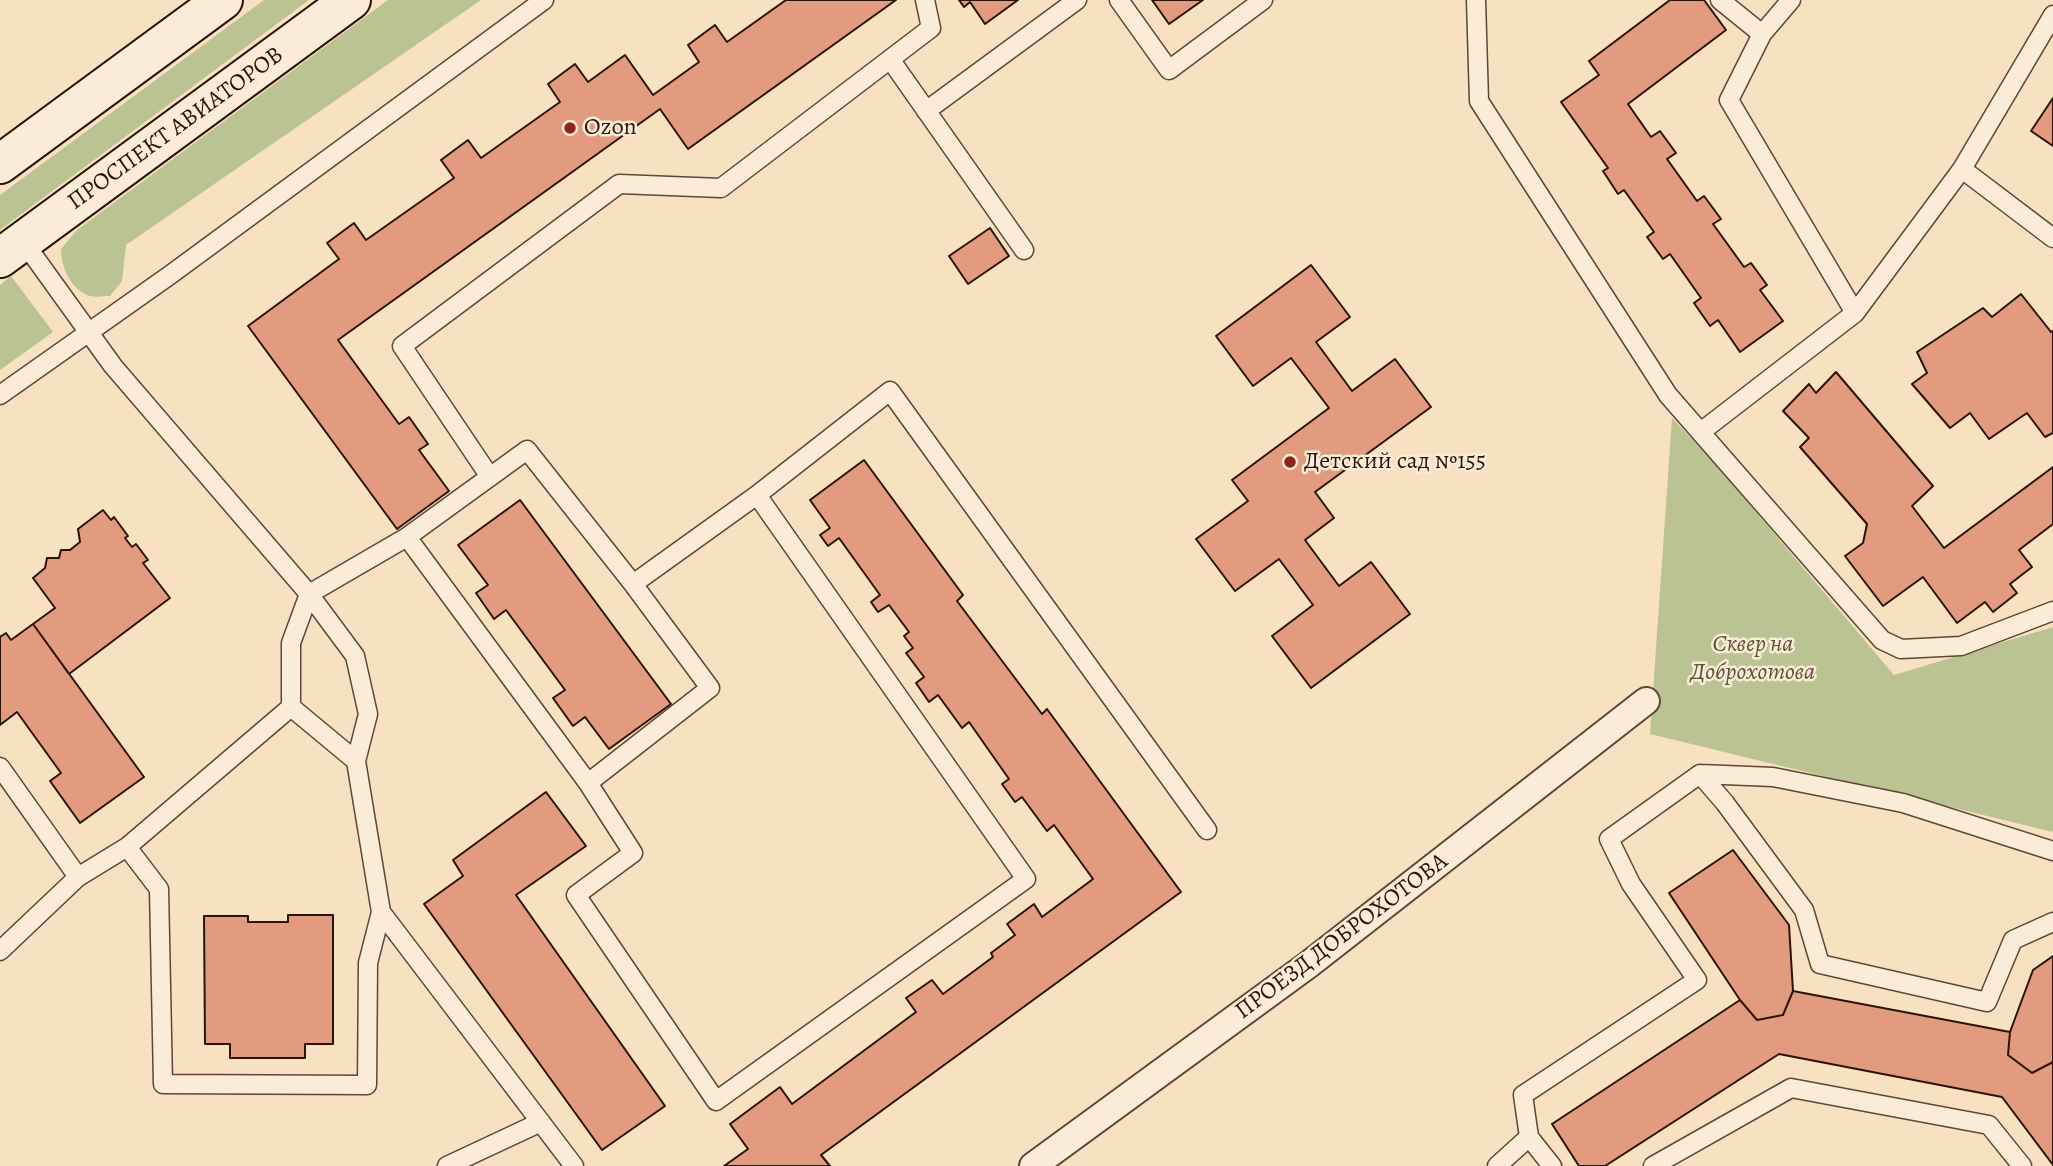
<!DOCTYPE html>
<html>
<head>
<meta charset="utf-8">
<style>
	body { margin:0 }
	canvas { display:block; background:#f7e1c0 }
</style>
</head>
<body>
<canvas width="2053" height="1166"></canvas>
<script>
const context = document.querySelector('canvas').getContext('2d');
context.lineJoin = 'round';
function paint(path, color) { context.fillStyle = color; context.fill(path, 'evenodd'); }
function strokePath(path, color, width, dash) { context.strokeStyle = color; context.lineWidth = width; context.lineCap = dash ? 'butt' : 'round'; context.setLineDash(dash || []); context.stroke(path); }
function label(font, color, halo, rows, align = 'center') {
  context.font = font + ' Alegreya,serif'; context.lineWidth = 5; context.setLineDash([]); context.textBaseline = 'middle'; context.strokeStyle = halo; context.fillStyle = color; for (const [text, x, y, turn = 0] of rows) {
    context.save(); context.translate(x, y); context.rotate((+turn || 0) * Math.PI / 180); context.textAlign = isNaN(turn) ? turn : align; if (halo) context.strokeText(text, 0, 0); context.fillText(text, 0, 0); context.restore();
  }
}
const green = new Path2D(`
	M264,0H309L0,230V195Z
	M388,0H481L126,245L122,281L110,296C103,296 94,298 87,295C70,287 61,267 61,249L77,230Z
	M11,276L53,332L0,370V285Z
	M1672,418L1711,459L1894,675L2053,627V832L1650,734Z`);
const building = new Path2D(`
	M786,0H896L688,149L660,109L338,340L399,424L409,417L428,444L419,450L449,491L397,529L248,326L339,259L327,243L354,223L366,240L454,178L441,160L468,140L481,158L560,102L548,84L575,64L588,82L625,55L653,95L699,62L688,45L715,25L727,42Z
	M959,0H1018L985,24L970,2L964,7Z
	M1152,0H1203L1169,24Z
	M1670,0H1704L1726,30L1628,104L1651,137L1660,131L1676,153L1667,159L1697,201L1704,196L1721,219L1713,224L1744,267L1751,263L1767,285L1760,290L1783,321L1740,352L1718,320L1710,326L1694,303L1701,298L1670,254L1663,259L1647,237L1654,232L1624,190L1618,194L1603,171L1608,168L1561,102L1599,75L1589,61Z
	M2053,98V146L2031,131Z
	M990,228L1009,256L968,284L949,256Z
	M1311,265L1350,317L1316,342L1352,391L1395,359L1431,407L1315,492L1334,518L1305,540L1339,586L1371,562L1410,614L1311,688L1272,636L1313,605L1279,559L1235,591L1196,539L1248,501L1232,480L1329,408L1291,358L1253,386L1216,336Z
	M2021,294L2051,332L2053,331V433L2045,437L2027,413L1989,439L1970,413L1950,428L1912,384L1927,373L1917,352L1983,308L1992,317Z
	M1836,372L1933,486L1912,506L1944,548L2053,467V524L2019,550L2032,567L2010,584L2017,593L1993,612L1985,602L1957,623L1923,577L1883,606L1845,556L1863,543L1867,524L1800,447L1809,438L1783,411L1809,384L1816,393Z
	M864,460L963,595L957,601L1042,714L1047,709L1181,892L821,1155L830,1166H724L748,1149L730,1124L780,1087L792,1104L916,1012L906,998L932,980L943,994L993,957L991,953L1015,935L1007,924L1034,904L1042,917L1093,879L1054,825L1047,831L1022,797L1015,802L1002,784L1009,779L969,722L962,728L938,695L929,702L916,683L924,677L906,653L913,648L904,636L909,632L889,605L878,612L871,602L880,595L839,538L828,546L820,535L830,528L810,500Z
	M520,500L671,704L609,749L585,717L573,726L553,698L565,690L506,610L494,619L476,593L488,585L458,545Z
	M103,510L111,520L114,517L128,536L125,538L132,547L136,544L148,560L143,563L170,598L69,674L33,624L55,608L33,578L45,568L47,558H59L61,550H70L80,542L78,529Z
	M33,624L144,777L80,823L50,781L61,773L17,712L0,725V637L6,633L11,640Z
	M546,792L586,846L516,895L665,1106L602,1150L424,904L463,876L453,860Z
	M1733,850L1789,925L1793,991L1783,1015L1757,1020L1740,1000L1669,893Z
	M288,915H333V1044H305V1058H230V1044H205L204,916H248V922H288Z
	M2053,956V1062L2032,1073L2008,1055L2010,1032L2033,970Z
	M1793,991L2010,1032L2008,1055L2032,1073L2053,1062V1165L2002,1097L1779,1054L1605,1166H1579L1552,1124L1740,1000L1757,1020L1783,1015Z`);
const service = new Path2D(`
	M1119,0L1169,70L1263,0
	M1476,0L1479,101L1668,395L1882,640L1901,649L1961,646L2053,611
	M1720,0L1762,34
	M1791,0L1762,34L1729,100L1855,313
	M890,59L1024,250
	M926,111L1077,0
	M1962,169L2053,238
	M23,241L113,366L309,594L407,537L527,450L633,584L757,495L890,391L1207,830
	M0,395L170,275L544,0
	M1702,431L1855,313L1962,169L2053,15
	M490,477L402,346L619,184L721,188L931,28L925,0
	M407,537L588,783L633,853L576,895L716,1101L1026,879L757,495
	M309,594L355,656L368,714L356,761
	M291,707L356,761L381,912L574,1166
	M0,767L78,877L127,847L291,707V643L309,594
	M1700,774L1725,803L1804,910L1820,964L1987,1002L2013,940L2053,922
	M588,783L710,688L633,584
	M127,847L159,889L163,1084L367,1085L368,963L381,912
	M0,951L78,877
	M447,1166L541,1122
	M1497,1166L1529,1137
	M1552,1166L1529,1137L1523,1095L1697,980L1631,884L1609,839L1700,774L1773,777L1903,803L2053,851
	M1653,1166L1791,1088L1989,1125L2022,1166`);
const pedestrian = new Path2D(`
	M1033,1166L1308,965L1646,701`);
const secondary = new Path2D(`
	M0,164L223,0
	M0,258L351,0`);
const markers = [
	[570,128,7,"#8f2418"],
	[1290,462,7,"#8f2418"]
];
const poiNames = [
	["Ozon",584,128],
	["Детский сад №155",1304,462]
];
const streetNames = [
	["ПРОСПЕКТ АВИАТОРОВ",176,129,-36],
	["ПРОЕЗД ДОБРОХОТОВА",1342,937,-37]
];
const parkNames = [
	["Сквер на",1753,645],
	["Доброхотова",1753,673]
];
paint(green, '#bbc393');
paint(building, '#e29b7f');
strokePath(building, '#2c1307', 2);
strokePath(service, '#5f4635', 21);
strokePath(pedestrian, '#5f4635', 30);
strokePath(secondary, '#2c1307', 42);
strokePath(service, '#faecd6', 18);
strokePath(pedestrian, '#faecd6', 26);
strokePath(secondary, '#faecd6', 38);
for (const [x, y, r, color] of markers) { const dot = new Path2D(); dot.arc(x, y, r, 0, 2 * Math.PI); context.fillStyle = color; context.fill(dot); strokePath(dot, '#faecd6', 2.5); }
label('24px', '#2c1307', '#faecd6', poiNames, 'left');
label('24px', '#2c1307', '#faecd6', streetNames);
label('italic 24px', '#5e5138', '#faecd6', parkNames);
</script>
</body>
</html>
